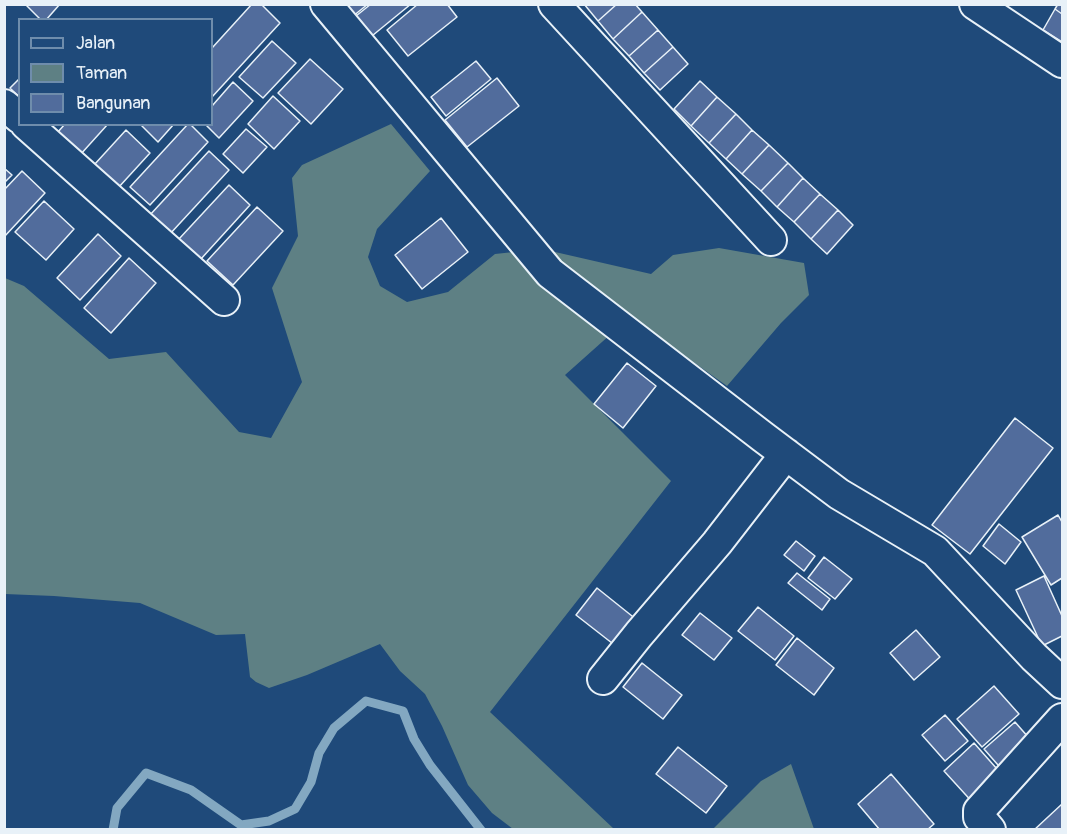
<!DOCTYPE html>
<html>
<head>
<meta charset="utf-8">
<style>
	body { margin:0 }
	#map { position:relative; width:1067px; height:834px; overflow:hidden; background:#1f4a7a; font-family:Pangolin,sans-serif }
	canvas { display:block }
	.frame { position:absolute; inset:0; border:6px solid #e8f1f8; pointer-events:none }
	.legend { position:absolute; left:18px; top:18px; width:195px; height:108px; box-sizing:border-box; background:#1f4a7a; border:2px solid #6f8dac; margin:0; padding:8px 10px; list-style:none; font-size:18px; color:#e8f1f8 }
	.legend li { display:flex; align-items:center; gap:12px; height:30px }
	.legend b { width:30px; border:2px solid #6f8dac }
</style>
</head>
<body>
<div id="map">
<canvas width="1067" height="834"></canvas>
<div class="frame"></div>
<ul class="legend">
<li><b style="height:8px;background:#1f4a7a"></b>Jalan</li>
<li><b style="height:16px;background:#5e8084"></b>Taman</li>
<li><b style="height:16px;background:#516c9c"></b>Bangunan</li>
</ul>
</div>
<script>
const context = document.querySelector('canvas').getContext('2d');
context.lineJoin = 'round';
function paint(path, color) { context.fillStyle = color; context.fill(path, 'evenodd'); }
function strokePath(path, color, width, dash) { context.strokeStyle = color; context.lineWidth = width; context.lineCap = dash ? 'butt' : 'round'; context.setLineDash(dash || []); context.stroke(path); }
const green = new Path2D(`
	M391,124L430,171L377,229L368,257L380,286L407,302L448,292L495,254L542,249L651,274L673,255L719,248L804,263L809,295L781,323L727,386L630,317L565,375L671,481L490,712L614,829H513L492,813L468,785L442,726L425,694L400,671L380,644L307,675L269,688L256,682L250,677L245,634L216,635L140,603L54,596L5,594V278L24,286L109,359L166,352L239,432L271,438L302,382L272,288L298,236L292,178L302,165Z
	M791,764L814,829H713L761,781Z`);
const stream = new Path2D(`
	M113,830L117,808L146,773L191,790L241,825L269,821L295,809L311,782L319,753L334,728L366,701L403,711L414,739L430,765L481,830`);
const building = new Path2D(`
	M25,4H60L46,20H41Z
	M252,4H261L280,23L212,97V48Z
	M334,4H368L347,21Z
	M371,4H411L367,40L351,20Z
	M418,4H447L457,17L408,56L387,30Z
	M584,4H617L598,21Z
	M617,4H635L642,12L613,39L598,21Z
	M1058,4H1062V14L1055,9Z
	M1055,9L1062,14V42L1043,30Z
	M642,12L658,30L629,56L613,39Z
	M658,30L673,47L644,73L629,56Z
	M272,41L296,63L263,98L239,77Z
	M673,47L688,64L660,90L644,73Z
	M310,59L343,89L311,124L278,93Z
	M476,61L491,79L446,116L431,97Z
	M20,78V98L10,88Z
	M497,78L519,106L467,147L445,120Z
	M700,81L717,97L691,126L674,109Z
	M233,82L253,101L219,138L205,124H212V106Z
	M273,96L300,121L274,149L248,124Z
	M717,97L736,114L709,143L691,126Z
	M736,114L752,130L726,159L709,143Z
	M65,124H108L80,155L57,133Z
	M140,124H174L158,142Z
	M188,124H190L208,142L150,205L130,187Z
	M246,129L267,147L243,173L223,154Z
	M126,130L150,153L118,188L94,165Z
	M752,130L769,145L742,174L726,159Z
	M769,145L788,163L761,191L742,174Z
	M209,151L229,170L169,235L149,216Z
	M788,163L803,178L777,207L761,191Z
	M4,168L12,175L4,183Z
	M22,171L45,193L4,237V190Z
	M803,178L820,194L794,222L777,207Z
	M229,185L250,205L200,260L178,240Z
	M820,194L838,210L811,239L794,222Z
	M44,201L74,229L46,260L15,232Z
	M257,207L283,231L233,285L207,261Z
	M838,210L853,225L827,254L811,239Z
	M441,218L468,252L422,289L395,255Z
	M98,234L121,256L80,300L57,278Z
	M129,258L156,283L111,333L84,308Z
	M627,363L656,386L623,428L594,404Z
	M1015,418L1053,448L970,554L932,525Z
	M1058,515L1062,522V578L1051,585L1022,537Z
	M999,524L1021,542L1005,564L983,546Z
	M796,541L815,556L804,571L784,555Z
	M824,557L852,579L835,599L808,578Z
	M797,573L830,599L822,610L788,583Z
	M1044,576L1062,616V636L1042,646L1016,590Z
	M597,588L637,620L617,647L576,615Z
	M758,607L794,636L775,660L738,631Z
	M700,613L732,638L714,660L682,635Z
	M916,630L940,657L914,680L890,653Z
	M797,638L834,668L814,695L776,665Z
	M642,663L682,695L663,719L623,687Z
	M994,686L1019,714L982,747L957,719Z
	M945,715L968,741L945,761L922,735Z
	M1015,722L1036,746L1005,773L984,749Z
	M974,743L1005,778L975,805L944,771Z
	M678,747L727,786L706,813L656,774Z
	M891,774L934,824L927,830H880L858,804Z
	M1062,804V830H1034Z`);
const minor = new Path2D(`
	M326,4L550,273L763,437L839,494L935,551L1034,657L1062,683
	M554,4L771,240
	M975,4L1062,62
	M4,105L20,118
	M26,124L224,300
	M603,679L639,634L717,543L786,454
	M990,830L979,817V811L1062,719`);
paint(green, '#5e8084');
strokePath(stream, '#83a8c1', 9);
paint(building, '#516c9c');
strokePath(building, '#e8f1f8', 1.5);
strokePath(minor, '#e8f1f8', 34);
strokePath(minor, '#1f4a7a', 30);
</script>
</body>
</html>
